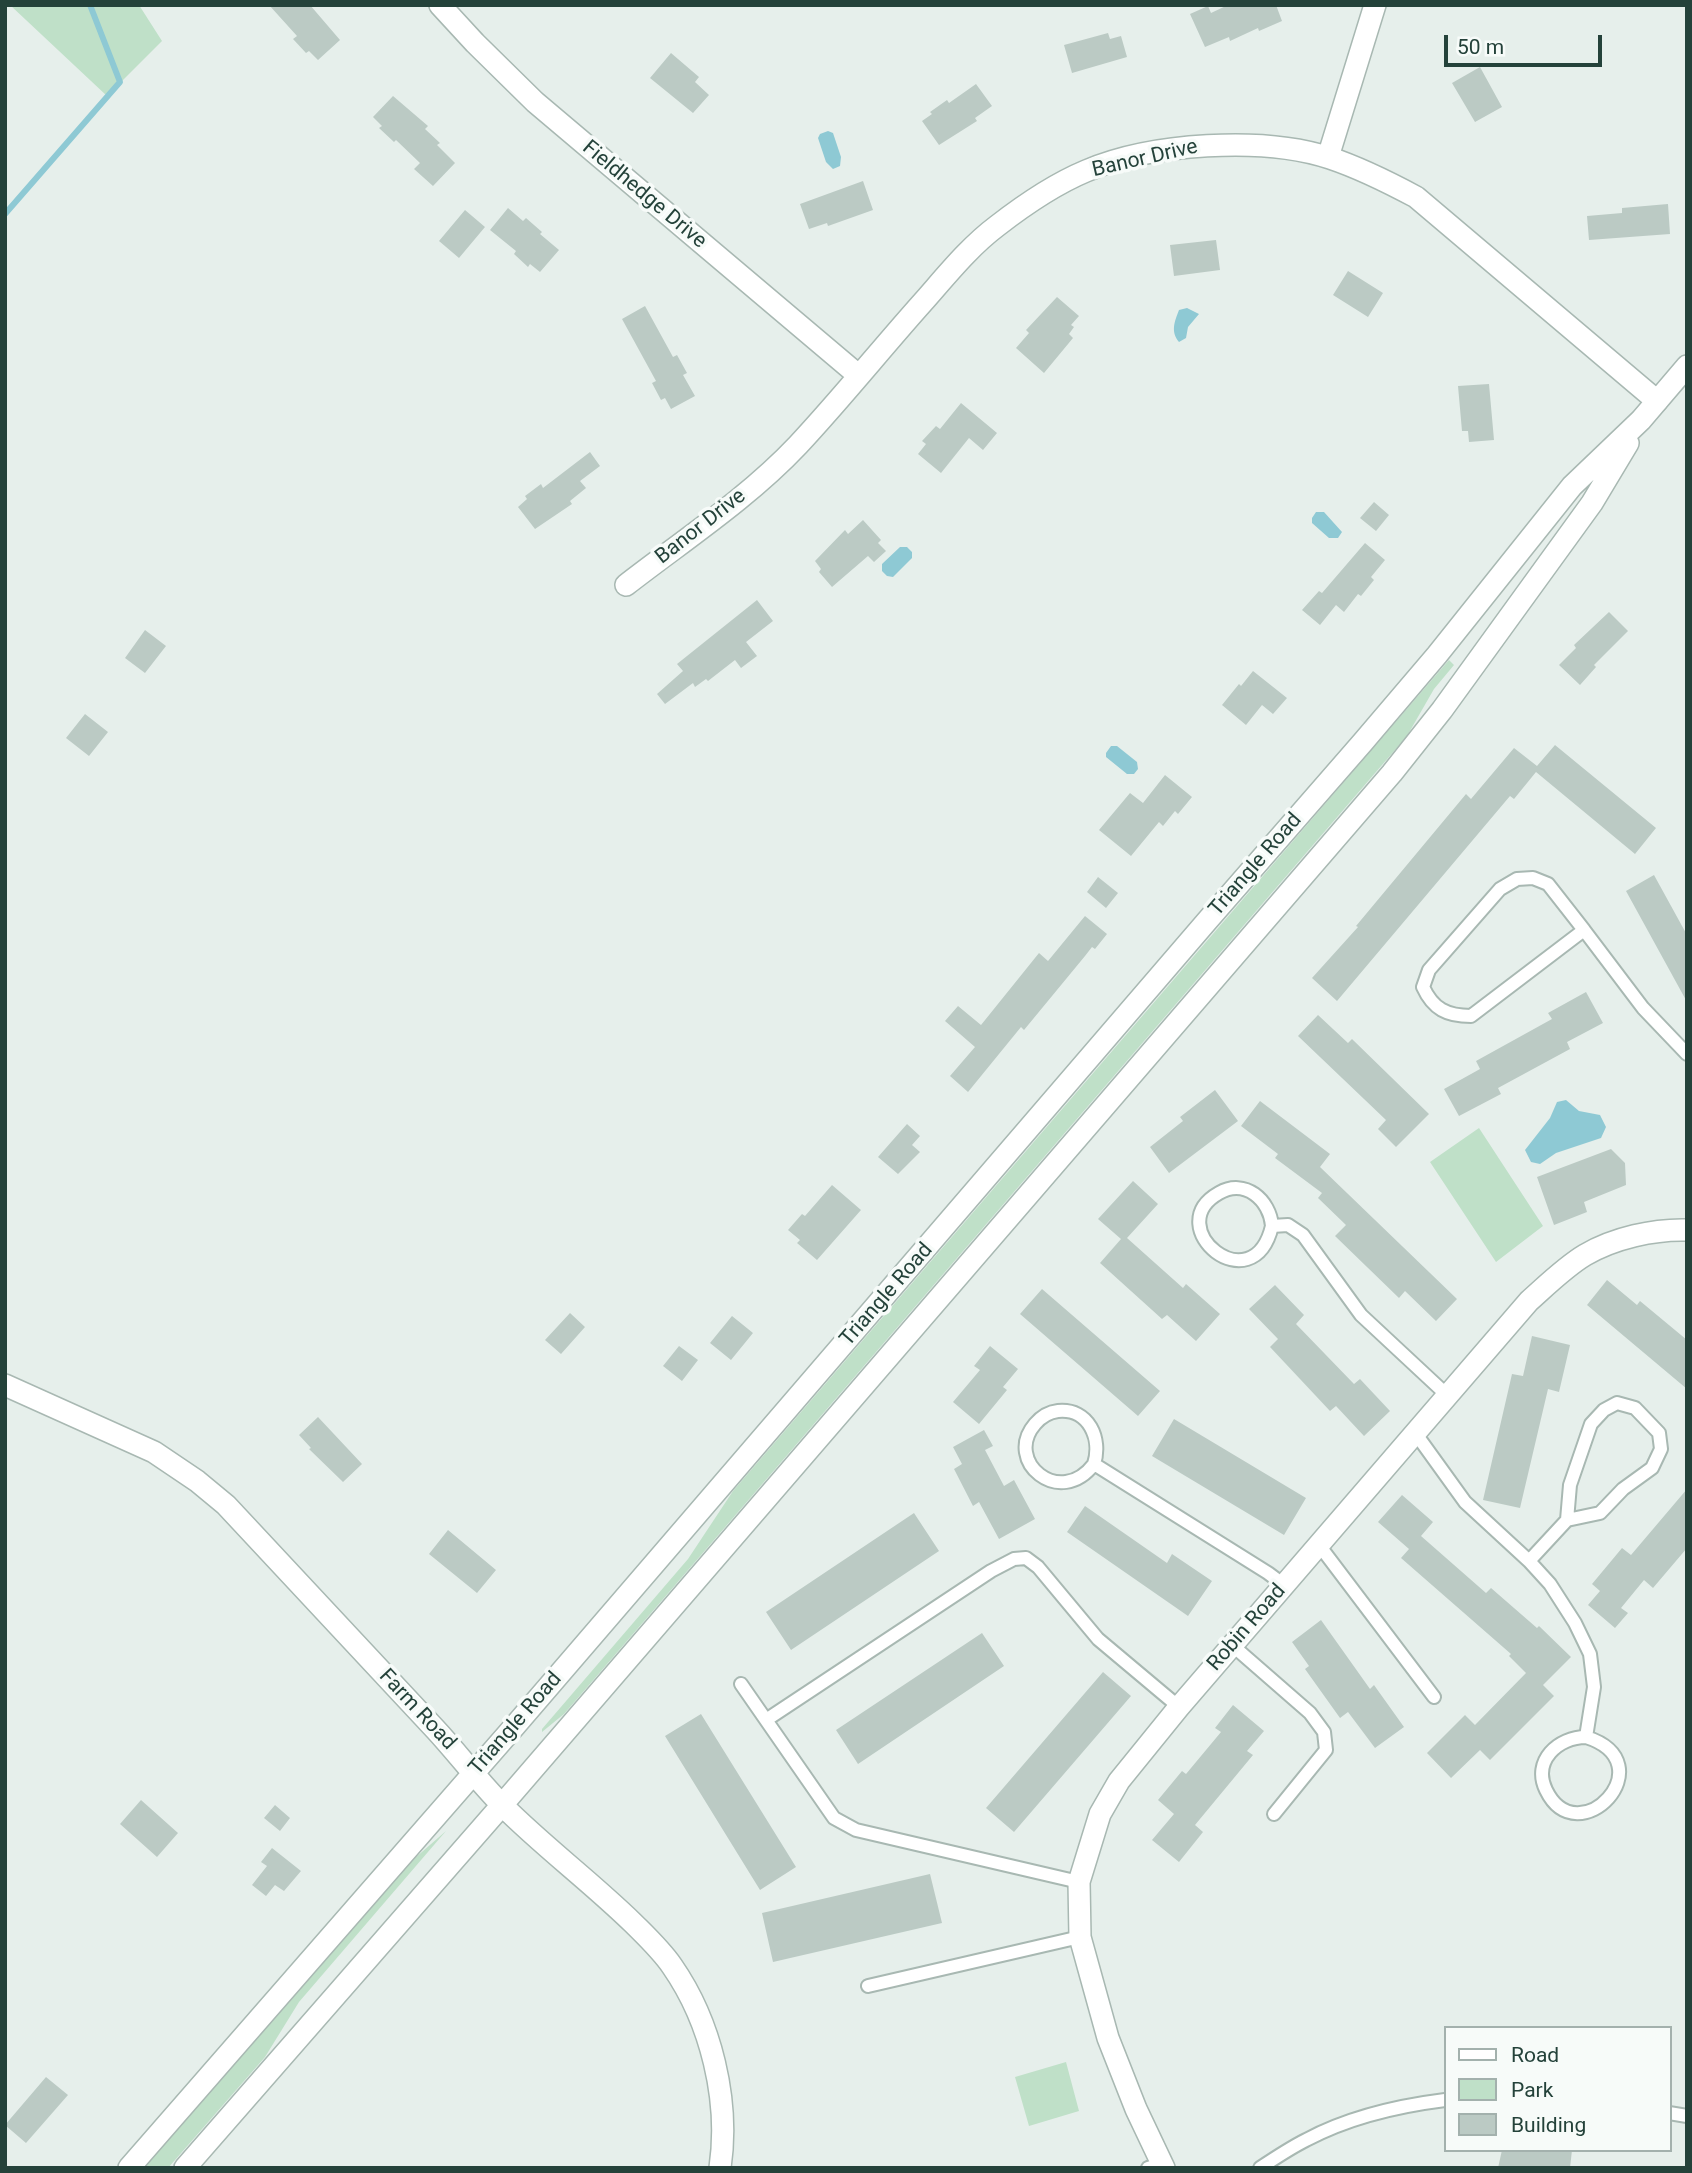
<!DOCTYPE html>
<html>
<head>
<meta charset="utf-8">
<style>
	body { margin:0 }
	#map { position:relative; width:1692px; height:2173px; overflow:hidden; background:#e6efeb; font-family:Roboto,sans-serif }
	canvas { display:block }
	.frame { position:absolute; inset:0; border:7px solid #24423a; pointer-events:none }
	.legend { position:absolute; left:1444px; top:2026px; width:228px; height:126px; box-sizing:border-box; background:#f7fbf9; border:2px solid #a3b1ad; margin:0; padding:9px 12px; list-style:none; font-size:21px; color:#24423a }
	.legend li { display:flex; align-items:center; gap:14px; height:35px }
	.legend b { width:35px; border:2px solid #a3b1ad }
	.scale { position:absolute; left:1444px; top:35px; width:158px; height:32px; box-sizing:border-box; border:4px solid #24423a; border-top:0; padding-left:9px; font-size:21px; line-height:24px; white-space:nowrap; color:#24423a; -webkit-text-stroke:5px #f7fbf9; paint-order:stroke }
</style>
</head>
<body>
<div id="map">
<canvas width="1692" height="2173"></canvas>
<div class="frame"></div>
<ul class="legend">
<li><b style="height:9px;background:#fff"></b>Road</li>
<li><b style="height:19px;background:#bfe0c8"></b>Park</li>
<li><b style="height:19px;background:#bbcac4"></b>Building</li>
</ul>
<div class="scale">50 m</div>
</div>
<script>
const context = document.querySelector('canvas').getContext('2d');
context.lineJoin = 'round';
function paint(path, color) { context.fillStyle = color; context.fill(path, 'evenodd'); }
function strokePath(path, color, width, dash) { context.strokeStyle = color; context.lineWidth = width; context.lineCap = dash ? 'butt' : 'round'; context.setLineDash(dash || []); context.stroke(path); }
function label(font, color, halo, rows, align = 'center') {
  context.font = font + ' Roboto,sans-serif'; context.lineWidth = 7; context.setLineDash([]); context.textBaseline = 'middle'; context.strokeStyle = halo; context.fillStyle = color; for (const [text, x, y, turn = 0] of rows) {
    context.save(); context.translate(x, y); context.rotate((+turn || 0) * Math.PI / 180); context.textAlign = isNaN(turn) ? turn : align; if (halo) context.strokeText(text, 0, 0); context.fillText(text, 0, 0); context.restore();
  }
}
const green = new Path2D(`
	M10,5H139L162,41L107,96Z
	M1449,660L1454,665L1434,689L1407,736L564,1714L542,1732V1729L688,1559L733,1491Z
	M1479,1128L1543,1226L1496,1262L1430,1162Z
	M446,1831L299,2002L265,2057L168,2168H144L415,1858Z
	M1066,2062L1079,2111L1029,2126L1015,2077Z`);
const water = new Path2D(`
	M828,131L833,133L841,157L840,166L833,169L826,162L818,138L820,134Z
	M1187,308L1199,314L1188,327L1186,338L1179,342C1170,331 1175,321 1179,310Z
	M1316,512H1324L1342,532L1338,538H1329L1312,523V518Z
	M900,547H907L912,552V558L893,577L887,576L882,571V564Z
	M1111,746H1117L1137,762L1138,769L1134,774H1127L1106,757V753Z
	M1566,1100L1579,1111L1600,1115L1606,1127L1601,1138L1556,1153L1540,1164L1531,1162L1525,1150L1550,1118L1557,1102Z`);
const stream = new Path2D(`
	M5,214L120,82L90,5`);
const building = new Path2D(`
	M269,5H310L340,40L318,60L309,51L306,53L293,39L297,36Z
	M1228,5H1276L1282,21L1259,31L1258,28L1230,41L1229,37L1205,47L1190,14L1208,6L1211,13Z
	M1108,33L1110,39L1121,36L1127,57L1072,73L1064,45Z
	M671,53L699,77L695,82L709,95L693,113L650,78Z
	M1480,67L1502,107L1475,122L1452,83Z
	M976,84L992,106L975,118L977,121L939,145L922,121L932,114L930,112L947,100L949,103Z
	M393,96L428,126L425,129L440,143L437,145L455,163L433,186L414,169L420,163L396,140L394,142L379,128L382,126L373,117Z
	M863,181L873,210L828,226L827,223L809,229L800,204Z
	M1668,204L1670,234L1589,240L1587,216L1622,213V208Z
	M508,208L523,221L526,218L542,232L540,234L559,250L540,272L530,264L528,267L514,254L516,251L490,230Z
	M465,210L485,227L459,258L439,241Z
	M1216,240L1220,270L1174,276L1170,245Z
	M1348,271L1383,293L1368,317L1333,295Z
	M1057,297L1079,316L1071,325L1074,327L1069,334L1073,338L1044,373L1016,348L1029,333L1026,330Z
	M645,306L673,357L677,355L687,373L683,375L695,396L671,409L665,398L661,400L652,383L656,381L622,319Z
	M1489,384L1494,440L1469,442L1468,431H1462L1458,386Z
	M961,403L997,433L983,450L969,438L941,473L918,454L926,444L922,441L936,426L940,429Z
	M590,452L600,466L580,481L586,488L570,501L572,504L535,529L518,507L527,499L525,496L541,484L543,488Z
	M1374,502L1389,515L1376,531L1360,518Z
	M863,520L881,540L878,543L886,551L874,562L868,556L832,587L819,572L821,569L815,561L845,530L848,534Z
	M1365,543L1385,560L1371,577L1374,580L1361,596L1358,594L1344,612L1336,605L1320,625L1302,610L1319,591L1322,593Z
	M757,600L773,621L746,642L757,656L741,668L735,660L708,681L706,679L695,687L693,683L665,704L657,694L683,671L677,664Z
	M1609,612L1628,631L1594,665L1596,667L1580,685L1559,665L1576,648L1574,645Z
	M145,630L166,646L145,673L125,658Z
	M1253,671L1287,698L1273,714L1262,705L1246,725L1222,705L1239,684L1241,686Z
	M85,714L108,732L89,756L66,738Z
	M1555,745L1656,828L1635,854L1536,772L1514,799L1510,796L1337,1001L1312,978L1358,927L1356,926L1466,794L1471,799L1514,748L1537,766Z
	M1165,775L1192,797L1178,814L1175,811L1163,826L1159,822L1131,856L1099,830L1130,793L1143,803Z
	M1654,875L1687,935V1002L1626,891Z
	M1098,877L1118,893L1106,908L1087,892Z
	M1085,916L1107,934L1095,949L1092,947L1085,956L1024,1030L1021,1027L968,1092L950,1076L975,1047L945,1021L958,1006L981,1025L1039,953L1048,961Z
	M1586,992L1603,1023L1567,1042L1570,1049L1498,1088L1501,1094L1459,1116L1444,1089L1480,1069L1476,1061L1552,1019L1548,1013Z
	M1318,1015L1348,1043L1352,1039L1429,1114L1396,1147L1378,1129L1386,1120L1298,1036Z
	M1215,1090L1238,1121L1169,1173L1150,1147L1183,1121L1180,1117Z
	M1260,1101L1330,1154L1320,1167L1457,1299L1436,1321L1405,1291L1399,1298L1335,1236L1346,1225L1318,1198L1322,1193L1275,1158L1278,1154L1241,1126Z
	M907,1124L920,1136L912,1145L920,1152L898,1174L878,1157Z
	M1611,1149L1625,1163L1626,1185L1584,1202L1587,1212L1554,1225L1537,1177Z
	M1133,1181L1158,1204L1127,1238L1183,1288L1186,1284L1220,1314L1196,1341L1167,1315L1162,1319L1100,1263L1121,1239L1098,1219Z
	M832,1185L861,1210L817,1260L797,1243L800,1240L788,1230L802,1214L805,1216Z
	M1607,1280L1637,1305L1640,1301L1687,1340V1389L1587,1305Z
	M1275,1285L1304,1315L1296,1324L1354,1384L1360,1379L1390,1411L1364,1436L1336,1406L1330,1411L1270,1347L1278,1339L1249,1309Z
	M1042,1289L1160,1391L1138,1416L1020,1314Z
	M570,1313L585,1327L561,1354L545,1340Z
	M732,1316L753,1333L731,1360L710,1343Z
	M1532,1336L1570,1345L1559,1392L1548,1389L1520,1508L1483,1500L1512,1374L1523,1376Z
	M679,1346L698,1360L682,1381L663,1366Z
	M990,1346L1018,1369L1003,1387L1007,1390L979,1424L953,1402L980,1370L974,1366Z
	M318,1417L362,1464L343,1482L309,1449L311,1448L299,1435Z
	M1174,1419L1306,1498L1284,1535L1152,1456Z
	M984,1430L993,1446L985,1450L1004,1486L1014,1480L1035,1519L999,1539L979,1502L973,1506L954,1469L962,1464L953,1447Z
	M1687,1489V1548L1653,1588L1644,1580L1621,1608L1628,1613L1615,1628L1588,1605L1600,1591L1592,1584L1622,1548L1631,1555Z
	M1402,1495L1433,1522L1421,1536L1486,1593L1491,1588L1537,1628L1539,1626L1571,1657L1543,1685L1554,1696L1490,1760L1480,1750L1451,1778L1427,1753L1465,1715L1475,1725L1526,1673L1509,1656L1511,1654L1401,1558L1409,1549L1378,1522Z
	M1085,1506L1167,1563L1172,1554L1212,1581L1188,1616L1067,1532Z
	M914,1513L939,1551L791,1650L766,1612Z
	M448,1530L496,1570L477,1593L429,1554Z
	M1321,1620L1370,1689L1374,1685L1404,1727L1375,1748L1348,1712L1340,1718L1305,1669L1309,1666L1292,1642Z
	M982,1633L1004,1666L858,1764L836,1730Z
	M1103,1672L1131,1696L1014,1832L986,1808Z
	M1233,1705L1264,1731L1247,1751L1253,1755L1195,1825L1203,1832L1179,1862L1152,1840L1174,1814L1158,1800L1182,1771L1186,1774L1221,1732L1215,1728Z
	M701,1714L796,1867L760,1890L665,1736Z
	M141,1800L178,1833L157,1857L120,1824Z
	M275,1805L290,1818L280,1831L264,1818Z
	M272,1848L301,1871L284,1891L275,1885L266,1896L252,1885L267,1866L261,1862Z
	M930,1874L942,1923L773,1962L762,1913Z
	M46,2077L68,2095L26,2143L5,2125Z
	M1502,2150H1572L1570,2168H1498Z`);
const service = new Path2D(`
	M1533,878L1548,884L1584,930L1471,1016C1447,1016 1433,1009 1423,987L1429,970L1500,889L1517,879Z
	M1584,930L1643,1008L1687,1054
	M1272,1226C1253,1305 1159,1227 1219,1193C1245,1178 1270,1200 1272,1226L1288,1225L1303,1235L1361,1315L1448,1396
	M1416,1434L1465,1502L1529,1561L1550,1584L1575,1623L1590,1654L1594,1687L1586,1737C1667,1763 1578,1856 1546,1790C1532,1761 1558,1737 1586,1737
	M1094,1464C1060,1509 1003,1461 1035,1424C1041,1417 1049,1412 1058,1411C1089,1408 1102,1439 1094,1464L1268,1573L1284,1585
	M1319,1545L1434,1697
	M1529,1561L1567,1520L1600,1513L1623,1489L1652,1468L1661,1449L1659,1433L1635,1408L1617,1403L1604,1410L1591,1424L1570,1485L1567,1520
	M1232,1645L1310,1713L1324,1732L1326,1750L1274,1814
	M741,1684L834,1818L856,1830L1079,1882
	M766,1720L991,1571L1014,1559L1026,1558L1038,1567L1098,1639L1179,1707
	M868,1986L1080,1937
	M1669,2113L1687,2116
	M1148,2168L1161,2164
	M1260,2168C1275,2158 1290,2148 1306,2140C1349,2117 1397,2106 1445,2100`);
const minor = new Path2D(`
	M440,5L475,43L535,102L858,375
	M1328,157L1375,5
	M626,585C684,540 748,498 798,445C841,399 881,349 923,302C946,276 969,247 997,226C1024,205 1055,184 1086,171C1151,143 1263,136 1330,158C1360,168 1388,182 1416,197L1657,401
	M1164,2168L1136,2109L1108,2038L1080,1937L1079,1882L1100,1814L1119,1781L1179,1707L1529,1301C1547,1285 1565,1267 1585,1255C1614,1238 1654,1229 1687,1230`);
const tertiary = new Path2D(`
	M5,1385L154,1452L197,1481L226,1505C296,1580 366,1655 436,1730C459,1755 479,1782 503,1806C544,1847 591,1882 633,1923C646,1936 661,1950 672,1966C711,2022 730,2100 720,2168
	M129,2168L513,1728L1207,921L1363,742L1437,655L1572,486L1641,420L1687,366
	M185,2168L502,1805L1392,773L1442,710L1592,503L1628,443`);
const streetNames = [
	["Banor Drive",1145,159,-13],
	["Fieldhedge Drive",644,195,40],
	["Banor Drive",701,527,-38],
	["Triangle Road",1256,865,-49],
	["Triangle Road",887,1295,-49],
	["Robin Road",1247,1628,-49],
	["Farm Road",417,1710,47],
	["Triangle Road",516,1724,-49]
];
paint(green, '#bfe0c8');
paint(water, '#8ec9d4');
strokePath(stream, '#8ec9d4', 6);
paint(building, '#bbcac4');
strokePath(service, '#a8b8b2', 16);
strokePath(minor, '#a8b8b2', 24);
strokePath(tertiary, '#a8b8b2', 24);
strokePath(service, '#fff', 12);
strokePath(minor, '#fff', 21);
strokePath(tertiary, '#fff', 21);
label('21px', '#24423a', '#f7fbf9', streetNames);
</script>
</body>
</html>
